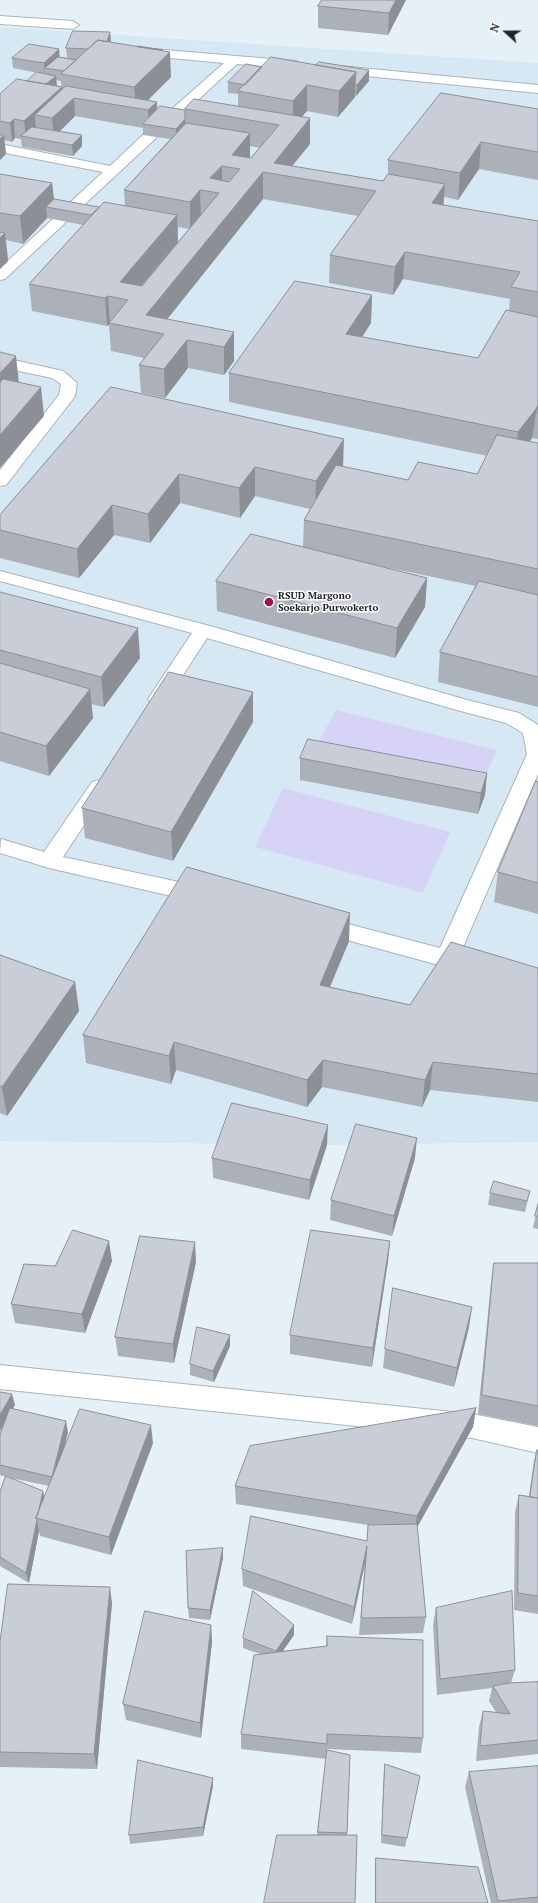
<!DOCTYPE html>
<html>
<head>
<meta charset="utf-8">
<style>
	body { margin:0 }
	#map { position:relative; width:538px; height:1903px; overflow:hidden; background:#e6f1f7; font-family:"PT Serif",serif }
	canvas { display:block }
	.north { position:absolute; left:486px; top:12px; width:40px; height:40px; -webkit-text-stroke:3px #fff; paint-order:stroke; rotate:291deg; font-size:11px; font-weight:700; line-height:16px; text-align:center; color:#212427 }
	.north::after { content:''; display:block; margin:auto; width:14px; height:18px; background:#212427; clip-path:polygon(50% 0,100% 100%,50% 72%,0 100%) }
</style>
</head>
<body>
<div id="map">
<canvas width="538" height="1903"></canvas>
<div class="north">N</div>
</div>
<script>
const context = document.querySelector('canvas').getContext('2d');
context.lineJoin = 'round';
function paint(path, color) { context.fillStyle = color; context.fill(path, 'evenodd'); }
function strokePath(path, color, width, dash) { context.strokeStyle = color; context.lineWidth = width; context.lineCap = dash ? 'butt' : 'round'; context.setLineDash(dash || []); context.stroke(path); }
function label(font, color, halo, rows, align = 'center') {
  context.font = font + ' "PT Serif",serif'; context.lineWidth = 3; context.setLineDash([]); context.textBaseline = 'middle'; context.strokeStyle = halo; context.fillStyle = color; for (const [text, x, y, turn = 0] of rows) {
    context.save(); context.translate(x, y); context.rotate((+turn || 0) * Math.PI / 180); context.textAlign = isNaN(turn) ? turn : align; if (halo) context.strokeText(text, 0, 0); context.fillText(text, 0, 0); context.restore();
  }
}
const built = new Path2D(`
	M0,27L538,63V1142L327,1145L0,1141Z`);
const green = new Path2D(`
	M336,710L497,750L472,806L308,761Z
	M283,788L450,832L423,893L255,847Z`);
const minor = new Path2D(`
	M0,16L73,21L79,25L73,29L0,24Z
	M141,48L296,61L302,65L296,69L237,64L175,121H165L164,118L165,115L224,63L137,55L135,52Z
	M340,66L538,85V93L336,73L334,70L336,67Z
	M150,132L155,133L157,136L155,139L72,216H62L60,213L62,210L103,172L0,152V144L110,166L145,133Z
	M59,217L64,218L66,221L64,224L5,279L0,280V268L54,218Z
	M0,357L63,371L77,383L75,396L73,399L6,485L0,486V470L59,395L61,384L52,378L0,367Z
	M0,571L210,626L467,700L519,713L538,725V774L460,954L469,957L472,963L469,969L461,971L321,933L313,931L310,925L313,919L321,917L440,948L527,754L523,733L506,723L457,710L207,638L165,703L158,705L151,703L148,699L192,633L0,581Z
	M99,780L106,782L109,787L63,857L202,887L210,890L213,895L210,900L202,903L49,868L0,853L1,839L44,852L92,782Z
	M0,1365L472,1414L538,1427V1453L472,1438L0,1389Z`);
const wall = new Path2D(`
	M322,0H406L388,35L318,28V6Z
	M110,32L111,42L171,77L148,100L157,102V109L185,110V109L238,106V94L228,93V82L262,67L316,65L369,70V81L356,96L355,95V97L338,117L307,111L302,116L310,144L292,166L383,181L388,175V160L538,109V180L479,169L458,200L444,197L443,205L538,221V439L532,438L530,442L538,443V707L438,682L440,652L476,586L380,566L427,578L425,607L395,658L217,611L216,581L303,547L304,520L310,509L255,496L240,518L180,503L150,543L114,535L79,578L0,558V515L111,387L343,467L408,480L477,474L487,456L229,402V373L372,295L371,323L362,337L478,358L509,310L510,299L403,279L393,295L329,283L330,255L358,216L263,199L167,319L234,332V361L224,375L188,368L165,398L141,393L139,365L144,358L111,351L109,325L107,326L32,311L29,284L83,225L47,218L23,244L6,240L8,261L0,269V174L52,183L54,199L99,207L125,205L124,190L170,139L143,135V128L75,116L60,131L82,146L73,156L22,147L21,139L15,138L12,142L4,140L6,154L0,160V94L43,74L13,68L12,58L60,57L67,58L66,48ZM56,80L61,81L62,90V87L56,86ZM250,146L260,148L251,158H250ZM178,227L189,229L178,242Z
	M0,592L140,658L104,707L91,704L93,718L49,776L0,761Z
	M253,692V722L173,861L85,838L82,808Z
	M300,758L487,773L485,795L478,814L300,780Z
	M538,782V914L494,902L498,872Z
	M349,941L330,987L410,1005L538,968V1102L430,1090L422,1107L322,1087L307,1107L176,1070L171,1084L86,1063L83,1035Z
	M0,955L75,982L79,1011L7,1116L0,1113Z
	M327,1145L309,1200L213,1178L212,1158Z
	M415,1158L392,1236L330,1220L331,1200Z
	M530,1191L525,1212L488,1205L490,1193Z
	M538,1204V1229L533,1228Z
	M390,1241L388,1261L372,1367L290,1354V1335Z
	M112,1261L85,1333L15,1323L11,1304L55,1266Z
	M196,1262L174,1363L118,1356L115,1337Z
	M494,1263H538V1426L478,1414L491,1283Z
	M469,1327L454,1387L383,1368L385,1349Z
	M230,1346L214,1382L190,1375V1364Z
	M0,1392L15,1405L12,1409L68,1432L63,1453L153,1443L111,1555L40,1536L39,1531L29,1583L0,1566V1492L6,1477L0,1475V1435L5,1422L0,1431ZM11,1478L49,1486L44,1499L43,1491Z
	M476,1408L473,1427L417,1527L426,1617L423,1633L359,1635L365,1563L352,1624L243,1586L242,1569L367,1541L368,1525L236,1504L235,1486Z
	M537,1450H538V1614L514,1610L515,1512L519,1495L529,1496L534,1461Z
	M223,1548V1558L210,1620L189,1618L188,1608Z
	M112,1603L97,1769L0,1767V1642Z
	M436,1608L515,1670L511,1683L538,1682V1754L476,1761L479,1727L483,1711L496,1712L489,1701L492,1688L437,1695L433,1625Z
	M211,1625L212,1642L201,1738L126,1720L123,1704Z
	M294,1625V1635L282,1651L326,1646L327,1636L423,1738L421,1753L327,1749V1750L350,1755L347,1835H317L326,1759L241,1749V1734L260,1654L243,1648V1638Z
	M385,1764L420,1776L405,1847L381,1843L384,1773Z
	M538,1766V1903H491L465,1787L469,1772Z
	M213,1786L203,1836L130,1844L129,1835Z
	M376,1858L478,1867L488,1903H375V1866Z`);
const shadedWall = new Path2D(`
	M396,0H406L388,35L389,13Z
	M110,32L111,43L104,50Z
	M59,49L60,60L45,68V74L44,63Z
	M170,52L171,77L139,109L136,108L134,87Z
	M369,70V81L356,96L357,85Z
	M356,72L355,97L338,117L339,91Z
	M56,76L57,86L45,85Z
	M307,85V111L293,127V101Z
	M62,87L63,106L35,115L36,130L26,137L24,121Z
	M74,98L75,116L54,137L52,118Z
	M157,102V120L149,125L148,110Z
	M310,118V144L284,176L274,163Z
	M14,119L15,138L12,142L10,123Z
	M185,119L186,130L176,140V129Z
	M250,133V160L240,169L232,155Z
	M4,135L6,154L0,160V139Z
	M82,135V146L73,156L72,145Z
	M481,142L479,169L458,200L460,173Z
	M222,166V192L219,193L210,178Z
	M263,172V199L157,332L146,315Z
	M52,183L55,209L46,207L47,218L23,244L20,216Z
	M445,184L443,211L432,203Z
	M200,190L201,217L190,229V202Z
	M177,215L178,242L128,301L120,282Z
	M5,233L8,261L0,269V238Z
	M405,252L403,279L393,295L395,267Z
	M372,295L371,323L345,363L346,334Z
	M108,296L110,323H109V325L107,326L105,298Z
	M234,332V361L224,375V347Z
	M187,340L188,368L165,398L164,369Z
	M16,356L19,384L0,405V373Z
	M41,387L44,416L0,468V435Z
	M538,405V413H536L532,438L514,461L518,432Z
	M344,439L343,468L315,510L316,481Z
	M255,467V496L240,518L239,488Z
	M179,474L180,503L150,543L148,514Z
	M112,505L114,535L79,578L77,549Z
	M427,578L425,607L395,658L397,628Z
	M138,628L140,658L104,707L101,677Z
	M90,689L93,718L49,776L46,746Z
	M253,692V722L173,861L171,832Z
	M487,773L485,795L478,814L481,793Z
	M350,913L349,941L319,1013L320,985Z
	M75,982L79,1011L7,1116L2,1087Z
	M174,1042L176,1070L171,1084L169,1056Z
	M323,1060L322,1087L307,1107V1080Z
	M433,1062L430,1090L422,1107L425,1080Z
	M328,1125L327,1145L309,1200L310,1180Z
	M417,1138L415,1158L392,1236L394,1216Z
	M109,1241L112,1261L85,1333L82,1314Z
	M390,1241L388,1261L372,1367L373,1348Z
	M195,1242L196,1262L174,1363L173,1344Z
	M472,1307L469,1327L454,1387L457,1368Z
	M230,1335V1346L214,1382L213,1371Z
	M12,1394L15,1405L0,1431V1415Z
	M476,1408L473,1427L414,1533L417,1516Z
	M66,1421L68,1432L54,1487L52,1477Z
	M151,1425L153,1443L111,1555L109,1537Z
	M43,1491L45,1501L37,1518Z
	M37,1520L39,1531L29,1583L26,1573Z
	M367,1546L365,1563L352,1624L354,1607Z
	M223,1548V1558L210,1620V1610Z
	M110,1587L112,1603L97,1769L94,1754Z
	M211,1625L212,1642L201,1738L200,1723Z
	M294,1625V1635L276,1661V1651Z
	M213,1778V1786L203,1836V1827Z`);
const building = new Path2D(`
	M322,0H396L389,13L318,6Z
	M73,31L110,32L107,42L98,40L88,49L66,48Z
	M98,40L170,52L134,87L61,74Z
	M29,44L59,49L44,63L12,58Z
	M138,46L163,50L138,47Z
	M58,57L76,60L64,71L45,68Z
	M271,57L356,72L339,91L307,85L293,101L238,91Z
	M319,62L369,70L357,85L355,84L356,72L316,65Z
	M246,64L262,67L245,85L228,82Z
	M37,72L56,76L46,84L27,81Z
	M17,79L62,87L24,121L14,119L10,123L0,121V94Z
	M66,86L157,102L148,110L74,98L52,118L35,115Z
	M441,93L538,109V152L481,142L460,173L388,160Z
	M194,99L310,118L274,163L383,181L388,174L445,184L432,203L538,221V292L511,287L520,272L405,252L395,267L330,255L376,191L263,172L146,315L234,332L224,347L187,340L164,369L139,365L164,334L109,323L128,300L108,296L105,298L29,284L104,202L177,215L120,282L142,286L219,193L200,190L190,202L124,190L186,123L250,133L232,155L251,158L279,125L185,109ZM222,166L240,169L229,182L210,178Z
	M160,106L185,110V119L176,129L143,124Z
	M32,127L82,135L72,145L21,136Z
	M0,135H4L0,139Z
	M0,174L52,183L20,216L0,213Z
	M54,199L99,207L91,215L46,207Z
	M0,232L5,233L0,238Z
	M295,281L372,295L346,334L478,358L506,310L538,317V405L536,409L518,432L229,373Z
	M0,352L16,356L0,373Z
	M3,379L41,387L0,435V383Z
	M111,387L344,439L316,481L255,467L239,488L179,474L148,514L112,505L77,549L0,530V515Z
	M538,408V413H536Z
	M497,435L538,443V569L304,520L336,465L408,480L418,462L477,474Z
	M251,534L427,578L397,628L216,581Z
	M479,581L538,595V677L440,652Z
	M0,592L138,628L101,677L0,650Z
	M0,663L90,689L46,746L0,732Z
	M169,672L253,692L171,832L82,808Z
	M308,739L487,773L481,793L300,758Z
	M536,781L538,782V883L498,872Z
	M187,867L350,913L320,985L410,1005L451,942L538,968V1074L433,1062L425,1080L323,1060L307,1080L174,1042L169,1056L83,1035Z
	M0,955L75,982L2,1087L0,1086Z
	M232,1103L328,1125L310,1180L212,1158Z
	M356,1124L417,1138L394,1216L331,1200Z
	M494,1181L530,1191L527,1201L490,1193Z
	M538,1204V1216H535Z
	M73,1230L109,1241L82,1314L11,1304L24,1264L55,1266Z
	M311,1230L390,1241L373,1348L290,1335Z
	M140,1236L195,1242L173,1344L115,1337Z
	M494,1263H538V1406L482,1395Z
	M393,1288L472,1307L457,1368L385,1349Z
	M197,1327L230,1335L213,1371L190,1364Z
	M0,1392L12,1394L0,1415Z
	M10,1408L66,1421L52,1477L0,1465V1435Z
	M476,1408L417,1516L235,1486L250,1446Z
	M80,1409L151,1425L109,1537L36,1518Z
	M537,1450H538V1498L530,1497Z
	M6,1476L43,1491L38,1514L36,1518L37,1520L26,1573L0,1557V1492Z
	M519,1495L538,1498V1596L518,1593Z
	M251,1516L367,1541L368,1525L417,1524L426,1617L361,1618L367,1546L354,1607L242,1569Z
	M223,1548L210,1610L188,1608L186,1551Z
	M8,1584L110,1587L94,1754L0,1752V1642Z
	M253,1591L294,1625L276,1651L243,1638Z
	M512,1591L515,1670L440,1679L436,1608Z
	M145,1611L211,1625L200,1723L123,1704Z
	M327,1636L423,1640V1738L327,1734V1744L241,1734L254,1655L327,1646Z
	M538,1682V1740L480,1746L483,1711L510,1714L493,1686L509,1683Z
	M327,1750L350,1755L347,1833L318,1832Z
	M138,1760L213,1778L203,1827L129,1835Z
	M385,1764L420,1776L407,1838L382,1835Z
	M538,1766V1897L498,1901L469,1772Z
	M277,1835H357L355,1903H264Z
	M376,1858L478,1867L488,1903H376Z`);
const markers = [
	[269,602,5,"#a5104a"]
];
const poiNames = [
	["RSUD Margono",278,596],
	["Soekarjo Purwokerto",278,608]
];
paint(built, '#d6e8f4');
paint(green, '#d6d3f6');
strokePath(minor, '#aab4ba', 2);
paint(minor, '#fff');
paint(wall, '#acb0b9');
paint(shadedWall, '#8c9096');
paint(building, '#c8cdd7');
strokePath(building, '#8c9096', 1);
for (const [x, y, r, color] of markers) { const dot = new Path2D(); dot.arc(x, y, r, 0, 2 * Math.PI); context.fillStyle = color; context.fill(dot); strokePath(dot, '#fff', 1.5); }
label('bold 10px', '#212427', '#fff', poiNames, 'left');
</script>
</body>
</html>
